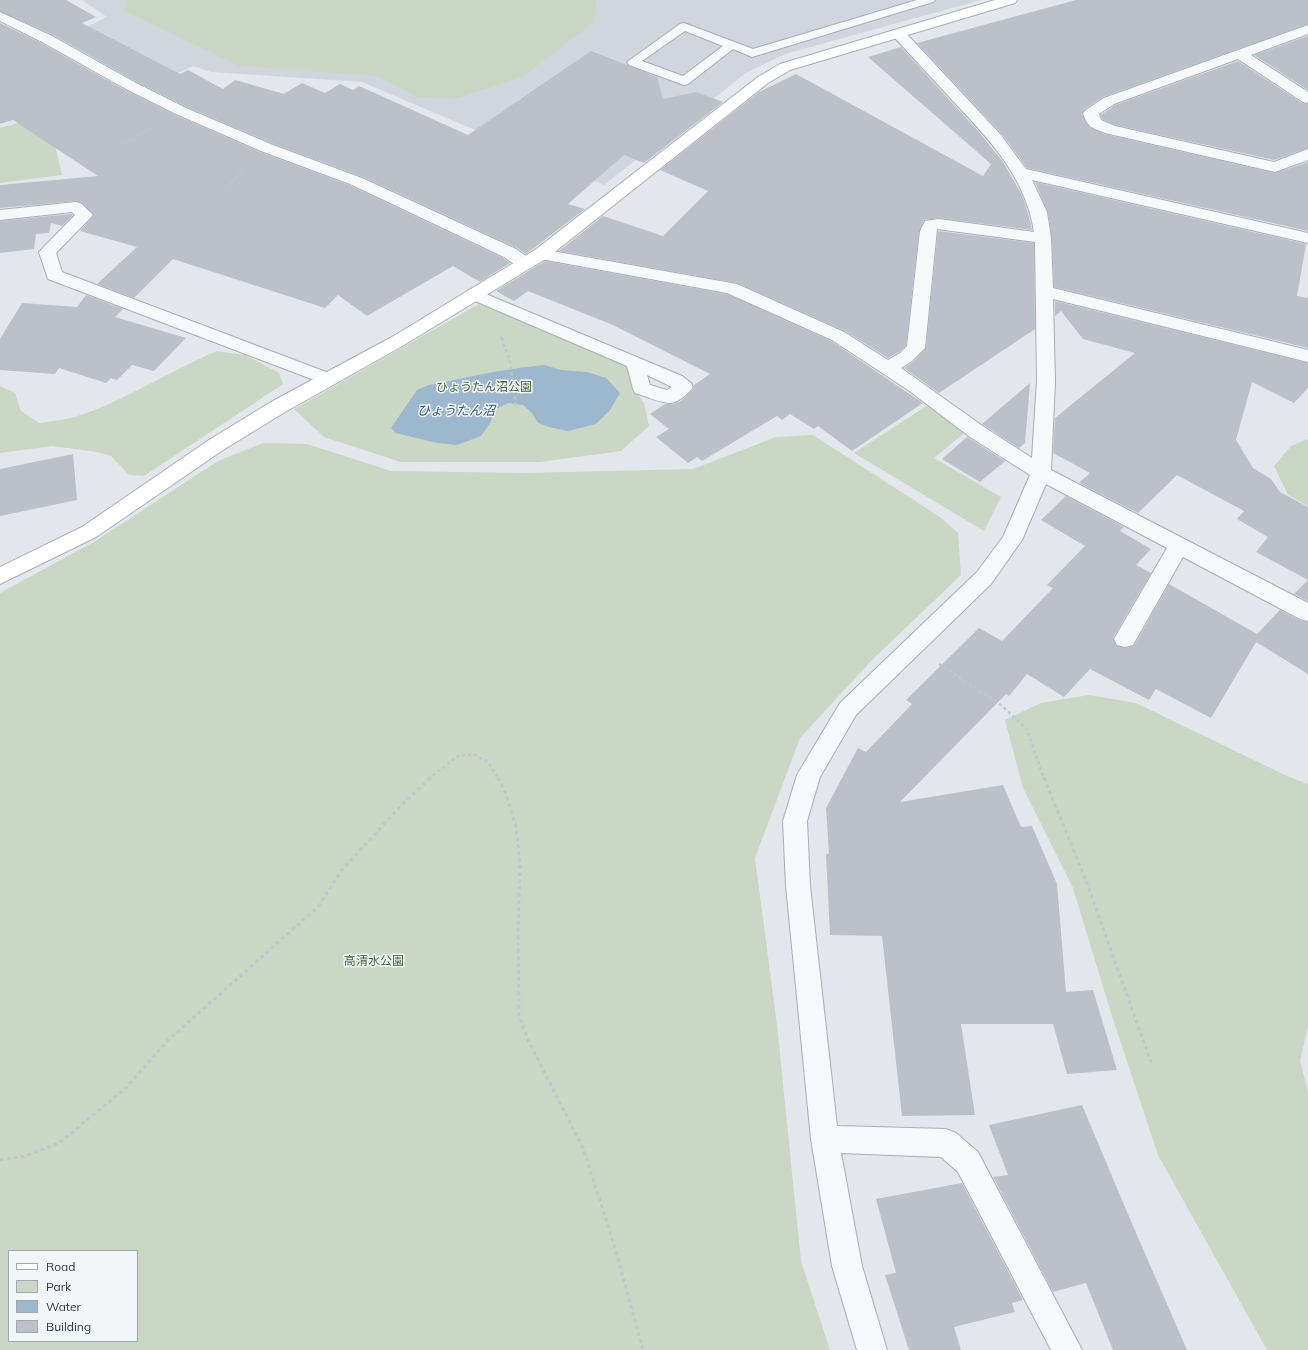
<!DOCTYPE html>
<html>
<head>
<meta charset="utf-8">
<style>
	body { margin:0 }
	#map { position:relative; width:1308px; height:1350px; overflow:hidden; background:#e3e7ec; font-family:Mulish,sans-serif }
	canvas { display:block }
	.legend { position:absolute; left:8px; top:1250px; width:130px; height:92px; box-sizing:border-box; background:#f3f6f9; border:1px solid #a3a9b1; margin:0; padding:5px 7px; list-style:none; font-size:12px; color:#2a3546 }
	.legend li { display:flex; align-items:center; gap:8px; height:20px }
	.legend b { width:20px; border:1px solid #a3a9b1 }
</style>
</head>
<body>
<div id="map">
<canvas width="1308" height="1350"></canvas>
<ul class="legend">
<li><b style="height:5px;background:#fff"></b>Road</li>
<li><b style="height:11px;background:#cad7c4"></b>Park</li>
<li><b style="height:11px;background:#9cb7ce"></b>Water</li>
<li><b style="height:11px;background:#bac1cb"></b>Building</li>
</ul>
</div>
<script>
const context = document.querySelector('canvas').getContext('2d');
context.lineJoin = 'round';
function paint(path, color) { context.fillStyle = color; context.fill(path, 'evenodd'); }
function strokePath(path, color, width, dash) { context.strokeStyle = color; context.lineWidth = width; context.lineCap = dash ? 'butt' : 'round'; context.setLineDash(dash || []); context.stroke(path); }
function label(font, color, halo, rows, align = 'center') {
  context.font = font + ' Mulish,"Noto Sans JP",sans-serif'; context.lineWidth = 3; context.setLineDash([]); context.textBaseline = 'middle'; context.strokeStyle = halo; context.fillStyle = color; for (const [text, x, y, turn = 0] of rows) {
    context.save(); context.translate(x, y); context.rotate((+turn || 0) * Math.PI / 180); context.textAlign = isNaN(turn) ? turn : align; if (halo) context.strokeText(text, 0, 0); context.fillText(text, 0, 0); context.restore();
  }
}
const built = new Path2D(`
	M82,0H981L785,54L746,73L604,185L362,82L211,72L193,66L146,88L64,38L107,17Z`);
const green = new Path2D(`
	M127,0H596L594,22L522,77L455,99L417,97L376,76L240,66L124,11Z
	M48,115L62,175L0,183V128Z
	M479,304L626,363L632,387L644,403L649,426L621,451L540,462H401L324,437L294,409Z
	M217,351L245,355L279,373L283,384L144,476L129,475L111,456L97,452L52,446L0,453V386L15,393L21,411L39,423C51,421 64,420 75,417C125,401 169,371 217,351Z
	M928,405L968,430L934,458L1001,497L984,531L854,453Z
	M813,435L940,517L958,533L961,575L871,661L800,738L755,858L777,1025L801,1261L830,1350H0V593L94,542L218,461L263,443L307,444L391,471L526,473L693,469L776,437ZM9,1251H137V1341H9Z
	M1308,439V506L1288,495L1274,466L1291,446Z
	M1089,695L1136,703L1289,777L1308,784V1027L1300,1061L1308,1091V1350H1267L1158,1155L1111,1013L1073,888L1023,788L1005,720L1041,703Z`);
const water = new Path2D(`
	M545,365L560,370L587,372L606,378L620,393L610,410L596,424L568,431L549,427L538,423L532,413L523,405L508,403L496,409L490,423L481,436L457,445L437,443L396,433L391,428L417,390L429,385L493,372L526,367Z`);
const building = new Path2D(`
	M0,0H66L96,17L82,23L180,74L188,70L223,89L235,80L284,94L302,83L325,93L340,84L353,90L359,86L468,135L591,51L657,77L663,99L696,92L723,102L644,163L624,155L568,204L585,209L526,254L517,248L363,177L274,144L187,107L137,82L53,35L0,11Z
	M1076,0H1308V24L1103,97L1085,109L1082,114L1090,127L1104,134L1275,173L1308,162V231L1027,168L1001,133L917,43Z
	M0,23L41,43L125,90L175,115L260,152L349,185L503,258L510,263L480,282L453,266L367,316L338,295L325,308L173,259L134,298L97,284L137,247L80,231L94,215L83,203L76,201L0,208V185L98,176L13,120L0,124Z
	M1308,36V90L1254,55Z
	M901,47L979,132L1003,162L1022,195L1028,213L1032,230L939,218L924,220L919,231L906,345L899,352L888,358L845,331L737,283L559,251L603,216L663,236L708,191L660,170L759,92L796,74L983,176L991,164L868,57Z
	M1238,61L1302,103L1308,104V148L1274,160L1115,125L1102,119L1101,115L1115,105Z
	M1035,182L1306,244L1297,296L1308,298V348L1054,287L1052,238L1048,212Z
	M71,214L73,215L62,226L51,223L49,233L36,234L34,249L0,253V221Z
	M938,231L1034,243L1035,329L939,393L904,368L913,362L926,348Z
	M545,261L727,294L831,341L923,403L852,451L818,426L814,429L790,414L782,420L777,416L702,461L697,457L688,463L656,437L669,429L650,414L665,404H673L681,401L694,388V385L710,374L613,325L528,291L514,301L496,291Z
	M86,295L123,309L115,317L186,338L154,371L132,365L117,380L111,378L106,383L59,368L55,374L0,370V339L22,303L77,307Z
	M1055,301L1308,363V388L1294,403L1252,382L1236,440L1253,468L1271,479L1280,492L1308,507V601L1294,594L1308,580L1256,552L1268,537L1237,519L1244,511L1177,475L1138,513L1079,483L1090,473L1053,453L1055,418L1135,353L1083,339L1061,311L1055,316Z
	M1030,383L1025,443L1019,448L982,424Z
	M967,437L1005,461L980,482L942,459Z
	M73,454L77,500L0,516V469Z
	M1066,496L1124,527L1120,531L1151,549L1136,565L1151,573L1113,638L1117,646L1125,648L1134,646L1169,584L1257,634L1280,610L1299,620L1308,622V674L1256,642L1211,718L1156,689L1149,700L1090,669L1064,697L1027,674L1009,696L1006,694L900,802L1003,785L1021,827L1032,826L1057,884L1066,992L1093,990L1117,1070L1067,1074L1053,1024H961L975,1115L902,1116L882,936L830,935L826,854H829L826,808L858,748L866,752L912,704L906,700L979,628L1002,641L1053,588L1047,585L1085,546L1041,520Z
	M1082,1105L1130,1219L1187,1350H1113L1086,1283L1053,1292L993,1177L1008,1175L989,1125Z
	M962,1183L1023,1300L1012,1303L1015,1312L954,1327L961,1350H909L885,1275L896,1273L876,1199Z`);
const pathFar2 = new Path2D(`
	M122,145L153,127
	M225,190L244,168
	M501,336L502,339`);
const pathFar1 = new Path2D(`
	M502,338L510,361L516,408
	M939,664L1001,705L1027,729L1044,779
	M428,779L460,755H475L489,763L498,779`);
const path = new Path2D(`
	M498,778L505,791L516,826L520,864L518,930L519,1015L528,1040L583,1148L614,1244L643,1350
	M1044,778L1085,878L1151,1062
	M0,1160L25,1156L59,1143L126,1088L166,1042L318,907L341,871L399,808L430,778`);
const lane = new Path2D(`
	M917,0H935L933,2L752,57L733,49L688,84L684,85L629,65L627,62L680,24L684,23L753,49ZM685,31L723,46L683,76L642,61Z`);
const street = new Path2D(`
	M0,12L52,36L136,83L186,108L273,145L362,178L516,249L530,259L532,263L530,267C519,270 513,263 504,257L350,184L261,151L176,114L126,89L42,42L0,21Z
	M1308,25V34L1251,55L1308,92V103L1303,102L1238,59L1114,104L1099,114L1101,120L1115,126L1274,162L1308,149V160L1275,172L1105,133C1091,127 1088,128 1083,113L1086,110L1104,98Z
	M899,30L904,31L1000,134L1026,169L1308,233V243L1032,180L1047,212L1051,238L1053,288L1308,350V362L1053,299L1055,381L1051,470L1308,603V621L1300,619L1183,557L1133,645L1125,647L1117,645L1114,639L1167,548L1046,484L1022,540L991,584L856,715L820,777L807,821L810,886L837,1126L946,1129L956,1133L978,1152L1082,1350H1051L958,1172L941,1157L841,1153L862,1266L887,1350H857L832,1266L811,1139L786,886L783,821L797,775L840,703L977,572L1003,537L1030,475L970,437L908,390L832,340L727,293L541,259L535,258L533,254L535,250L541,249L737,284L844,332L888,360L900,353L907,346L920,231L925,221L939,219L1034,232C1026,178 990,140 954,102C934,80 914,59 894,37L892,34L894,31ZM937,229L1035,242L1037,381L1032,458L984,427L901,368L912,361L925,348Z
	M76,202L82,204L93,215L56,253L62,272L334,375L337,379L334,383L328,385L322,383L48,279L39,252L75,215L72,212L0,220V210Z
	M474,289L682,376L691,383L693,387C689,393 678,403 670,403C661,403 645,396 635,393L633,389L627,366L468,298L465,294L468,290ZM647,375L672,387L667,390L650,385Z`);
const secondary = new Path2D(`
	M995,0H1017L1015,3L790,70L768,83L547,258L404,345L285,412L223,450L96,537L0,584V567L82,527L209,440L271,402L392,337L535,250L758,77L780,64Z`);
const parkNames = [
	["ひょうたん沼公園",484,387],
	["高清水公園",374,961]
];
const waterNames = [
	["ひょうたん沼",456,411]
];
paint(built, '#d1d6de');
paint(green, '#cad7c4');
paint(water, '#9cb7ce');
paint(building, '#bac1cb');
strokePath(lane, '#a8aeb7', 2);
strokePath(street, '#a8aeb7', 2);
strokePath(secondary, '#a8aeb7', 2);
strokePath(pathFar2, '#c2c5cb', 2, [2, 2]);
strokePath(pathFar1, '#c2c5cb', 2.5, [3, 3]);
strokePath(path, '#c2c5cb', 3, [3.5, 3.5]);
paint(lane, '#f7f8fa');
paint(street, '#f7f8fa');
paint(secondary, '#fff');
label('12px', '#416336', '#f3f6f9', parkNames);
label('italic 13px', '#30577d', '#f3f6f9', waterNames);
</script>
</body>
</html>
